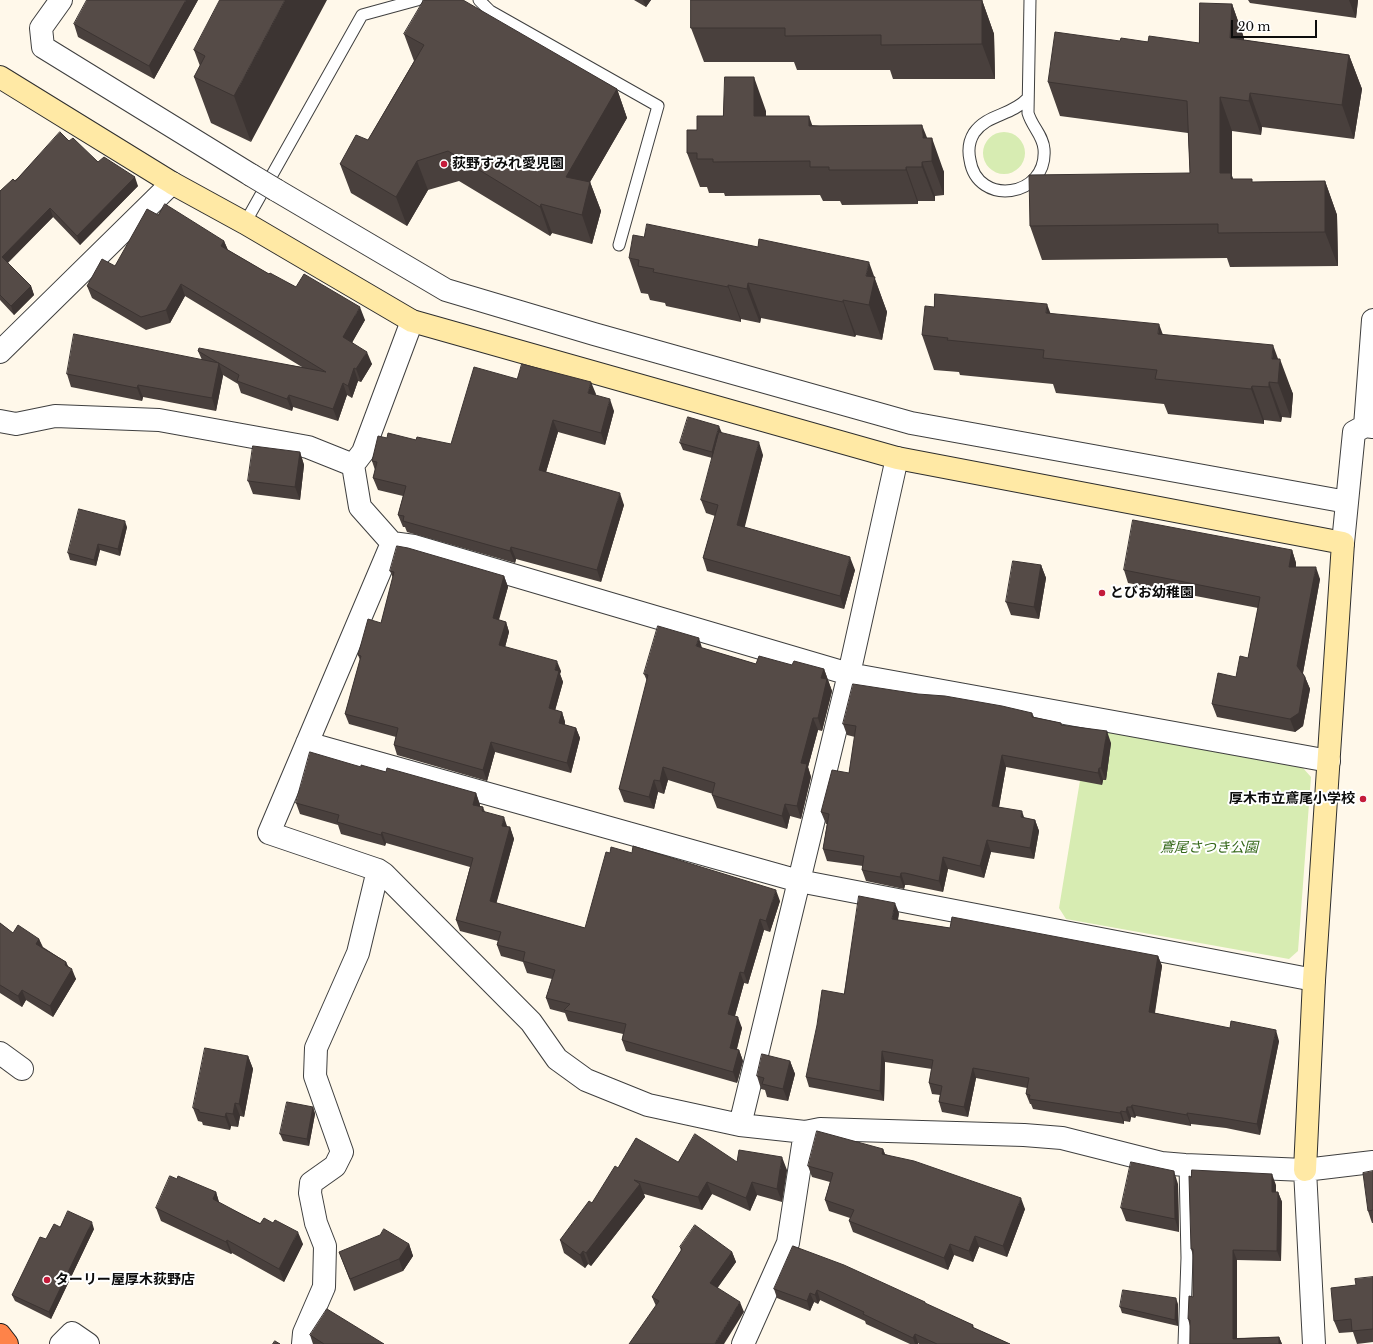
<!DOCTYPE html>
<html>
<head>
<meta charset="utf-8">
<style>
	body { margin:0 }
	#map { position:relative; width:1373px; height:1344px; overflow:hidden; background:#fff8ea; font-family:"Libre Baskerville",serif }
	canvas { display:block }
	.scale { position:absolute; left:1231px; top:20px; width:86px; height:18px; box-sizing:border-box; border:2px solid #0c0c0c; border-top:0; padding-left:5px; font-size:12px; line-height:14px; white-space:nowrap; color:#0c0c0c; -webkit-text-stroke:3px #fff; paint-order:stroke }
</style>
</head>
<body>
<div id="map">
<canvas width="1373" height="1344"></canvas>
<div class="scale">20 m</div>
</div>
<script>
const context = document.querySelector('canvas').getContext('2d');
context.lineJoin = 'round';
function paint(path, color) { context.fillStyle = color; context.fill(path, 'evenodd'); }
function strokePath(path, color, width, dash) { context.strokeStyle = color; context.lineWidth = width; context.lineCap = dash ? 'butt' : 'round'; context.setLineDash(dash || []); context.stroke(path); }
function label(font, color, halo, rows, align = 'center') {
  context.font = font + ' "Libre Baskerville","Noto Sans JP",serif'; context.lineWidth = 4; context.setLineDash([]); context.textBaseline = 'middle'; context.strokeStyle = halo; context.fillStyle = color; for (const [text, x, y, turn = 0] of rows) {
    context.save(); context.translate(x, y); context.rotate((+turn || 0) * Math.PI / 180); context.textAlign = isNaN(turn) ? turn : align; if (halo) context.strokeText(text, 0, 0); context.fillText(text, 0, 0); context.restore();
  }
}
const green = new Path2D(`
	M983 153a21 21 0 1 1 42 0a21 21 0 1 1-42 0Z
	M1096,730L1303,768L1311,777L1298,951L1289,959L1066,919L1059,908L1087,738Z`);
const lane = new Path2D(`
	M479,0L490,11L658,106L619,245
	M1027,99C1011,116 987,114 974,133C969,141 968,151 970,160C977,207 1048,198 1044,149C1043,135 1032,127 1028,113L1030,0
	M245,223L362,15L417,0
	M1184,1344L1187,1258L1185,1165`);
const street = new Path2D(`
	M61,0L41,28L43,47L251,175
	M276,190L446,290L594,334L911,423L1347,502
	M1373,320L1365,426L1373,427
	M0,352L172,183
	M0,421L16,424L55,416L159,420L308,447L353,465L360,507L392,543L269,833L378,870L384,874L531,1022L557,1059L586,1080L648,1105L740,1125L805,1132L820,1129L1024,1135L1062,1138L1161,1163L1185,1165L1305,1170L1373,1162
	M353,465L363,452L412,321
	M392,543L414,546L849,674L1329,761
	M1343,543L1354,432L1365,426
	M307,743L799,881L1314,980
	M0,1053L22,1069
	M740,1125L849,674L897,458
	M1305,1170L1314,1344
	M61,1344L72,1333L88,1344
	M303,1344L304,1333L324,1287L325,1246L316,1223L310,1193L311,1183L335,1166L342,1152L315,1076L316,1048L358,953L378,870
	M743,1344L788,1243L805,1132`);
const secondary = new Path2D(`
	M0,77L172,183L245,223L412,321L897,458L1343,543L1314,980L1305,1170`);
const highway = new Path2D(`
	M0,1335L7,1344`);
const streetBridge = new Path2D(`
	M251,175L276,190`);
const wall = new Path2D(`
	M198,0L154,79L78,37L74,24Z
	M220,0L251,142L211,123L194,77L200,66L194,50Z
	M634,0H651L646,7Z
	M982,0L994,34L995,79H893L890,70H797L794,62H704L691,28Z
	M1248,0H1358L1356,18L1250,3Z
	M1232,4L1244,38V40L1349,55L1362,89L1354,139L1262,127L1261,135L1232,131V176L1233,179L1253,182L1325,181L1337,215L1338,266L1230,267L1227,258L1042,260L1030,226L1190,173L1188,133L1060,116L1048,82L1120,41L1199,43Z
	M404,34L617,89L627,118L590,182L601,211L592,244L552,233L550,236L459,181L428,190L407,226L351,193L340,164L368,140L414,61Z
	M766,111V116L812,125L927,138L944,172V195L935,196V201H918V204L842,205L840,201H823L820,195L725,196L724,193H709L707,187H700L687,153L697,130L723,116Z
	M69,141L98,162L138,186L80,245L53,217L8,263L31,286L34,295L14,315L0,300V191Z
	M158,215L224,241L228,250L269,274L365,320L352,342L372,364L361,382L358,381L352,398L347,395L338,421L293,407L292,411L241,393L238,384L223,375L216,411L143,397L142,401L71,387L67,374L202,360L198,351L302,367L185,296L170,323L146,330L92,298L87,286L115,266Z
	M629,258L874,277L887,312L882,340L856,335L855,337L761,318L760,323L741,319V322L666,306L665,303L650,300L648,294L641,293Z
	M934,307L1051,314L1163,335L1278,359L1293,394L1291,418L1282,417L1281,422L1264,420V424L1168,414L1164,404L1056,393L1053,384L960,375L959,372L934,370L922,335Z
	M517,379L596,394L595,395L614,411L605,445L558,432L546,472L624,505L601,582L516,559L515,563L407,532L405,527H403L398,515L403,496L378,490L373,478L375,470L372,461L387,438L416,440L451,444Z
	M722,433L763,455L744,527L855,570L844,609L707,571L703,558L715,516L706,513L701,500L712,458L683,450L680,443Z
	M300,452L304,465L300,500L253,494L248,481Z
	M127,527L120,556L100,550L96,566L70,560L68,553Z
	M1292,550L1296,563V567L1320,579L1303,673L1305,677L1310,689L1303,726L1295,732L1217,717L1212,704L1236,677L1248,658L1258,608L1128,583L1124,570Z
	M1041,565L1046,578L1039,619L1011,615L1006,602Z
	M390,571L504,576L508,587L499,620L506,622L509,632L505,647L561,671L560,674L563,682L555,710L562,712L565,722V725L576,728L580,738L571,773L495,752L487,781L397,755L394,745L396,737L349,724L345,714L360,660L358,655L381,623L393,578Z
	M702,648L756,664L792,665L824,669L832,691L822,731L818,730L808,767L811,777L801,819L790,816L787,829L717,808L712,795L713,794L668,780L664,794L658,792L654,809L624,802L619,789L647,681L644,674Z
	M1032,713L1034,717L1061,723L1062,725L1111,743L1106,780H1103L1102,785L1006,767L999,807L1025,818L1035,820L1039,831L1034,859L991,852L984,878L948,869L943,892L909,885H905L904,889L866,881L862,870L863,866L827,861L823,849L827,824H826L821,812L849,773L855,737L847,735L843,724Z
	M361,767L386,772L476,793L480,805V806L483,807L485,812L508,827H510L514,839L496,903L585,928L780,901L770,932L764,930L748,984L744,983L735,1016L742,1028L737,1049L739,1050L743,1061L737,1083L626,1051L622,1040L623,1034L568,1021L565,1013L550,1009L546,998L552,979L527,973L523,962L501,956L497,945L498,941L460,931L456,920L470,867L386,843L385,846L341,834L338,825L300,814L296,803Z
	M899,913L898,920L950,928L1158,956L1162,966L1155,1013L1279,1041L1260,1135L1226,1128L1191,1124V1126L1136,1116L1135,1118L1131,1117L1130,1122L1124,1121V1124L1033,1109L1031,1104H1030L1026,1094L1027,1088L976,1078L968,1117L942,1112L939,1102L940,1095L932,1094L929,1083L932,1069L885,1062L884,1101L809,1087L806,1077L844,994Z
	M0,923L13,933L39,939L43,947L66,962L68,966L76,979L53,1017L26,1000L22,1007L0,993Z
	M248,1056L253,1069L244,1117L240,1116L238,1127L231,1126L230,1130L203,1125L202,1122L198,1121L193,1108Z
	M790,1061L795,1074L788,1101L767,1097L765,1090L761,1089L757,1076Z
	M313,1107L315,1114L309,1146L283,1141L280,1134Z
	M883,1149L885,1154L1025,1209L1007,1257L979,1247L973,1262L954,1255L948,1270L853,1232L849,1221L850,1218L829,1211L825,1200L830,1182L812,1177L808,1166Z
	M678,1162H737L787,1170L782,1202L757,1195L750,1211L712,1194L702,1210L644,1194L645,1197L591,1266L588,1264L585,1268L564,1253L560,1240L592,1203L618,1168Z
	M1373,1171V1223H1372L1368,1211Z
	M177,1179L216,1192L219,1203L303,1244L284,1282L232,1253L231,1254L161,1221L156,1208Z
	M1178,1184L1179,1232L1126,1221L1121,1208Z
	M1276,1185V1192H1278L1282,1202L1281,1261L1237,1260V1338L1279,1337L1282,1344H1190V1326L1188,1319L1193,1297V1255L1191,1249Z
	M60,1227L94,1229L51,1319L15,1301L12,1295L46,1239Z
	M409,1244L413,1256L403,1271L354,1291L339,1252Z
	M793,1246L926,1304L973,1325L974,1328L1010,1344H919L918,1343V1344H910L866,1324L865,1321L820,1300L818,1304L814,1302L810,1311L777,1298L774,1289Z
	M680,1247L732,1252L736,1262L717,1288L744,1312L656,1306L652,1297L681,1251Z
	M1373,1277V1342L1357,1344L1353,1332L1339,1333L1334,1321L1356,1285Z
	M1178,1304V1326L1122,1313L1120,1307Z
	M310,1335L384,1344H313Z`);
const shadedWall = new Path2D(`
	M186,0H198L154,79L149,66Z
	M285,0H327L251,142L234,96Z
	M643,0H651L646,7Z
	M982,0L994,34L995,79L982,44Z
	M1349,0H1358L1356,18Z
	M1232,4L1244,38L1243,72L1230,38Z
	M1349,55L1362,89L1354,139L1342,105Z
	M754,77L766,111V150L754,116Z
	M617,89L627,118L590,182L601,211L592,244L582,215L566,177Z
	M1250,93L1262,127L1261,135L1249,101Z
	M1220,97L1232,131V176L1244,207L1220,173Z
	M809,116L821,150L809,126Z
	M922,125L932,150V138L944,172V195L923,138Z
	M417,161L428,190L407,226L396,197Z
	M922,162L935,196V201L922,167Z
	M906,167L918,201V204L906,170Z
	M135,177L138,186L80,245L77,236Z
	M1325,181L1337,215L1338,266L1325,232Z
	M541,204L552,233L550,236L540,207Z
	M50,208L53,217L5,265L2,257Z
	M224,241L229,253L221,246Z
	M869,262L887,312L882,340L869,305L866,276Z
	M748,283L761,318L760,323L747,289Z
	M181,284L185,296L170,323L166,310Z
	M728,285L741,319V322L728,287Z
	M31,286L34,295L14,315L11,306Z
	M843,300L856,335L855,337L843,302Z
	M1047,304L1060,339L1046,313Z
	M360,307L365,320L348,350L343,337Z
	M1159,324L1172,359L1158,334Z
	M1273,345L1280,364V359L1293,394L1291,418L1278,383L1272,359Z
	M367,352L372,364L361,382L356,369Z
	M219,363L223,376L216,411L212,398Z
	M354,368L358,381L352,398L348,386Z
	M591,382L596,394L592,405L588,393Z
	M1269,382L1282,417L1281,422L1269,387Z
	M343,383L347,395L338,421L333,409Z
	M138,385L143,397L142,401L137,388Z
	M1252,386L1264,420V424L1251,389Z
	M289,395L293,407L292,411L287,399Z
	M610,399L614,411L605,445L601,433Z
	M553,420L558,432L543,482L539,470Z
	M719,426L722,433L714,459L712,452Z
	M759,442L763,455L742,538L737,525Z
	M300,452L304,465L300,500L295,487Z
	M620,493L624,505L601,582L597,570Z
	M125,521L127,527L120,556L118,549Z
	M98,544L100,550L96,566L94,560Z
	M511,547L516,559L515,563L510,551Z
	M1292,550L1296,563L1294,579L1289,567Z
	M850,557L855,570L844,609L840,596Z
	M1041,565L1046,578L1039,619L1034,607Z
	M1316,567L1320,579L1302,678L1297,666Z
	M504,576L508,587L496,628L493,618Z
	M506,622L509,632L503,655L499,645Z
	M699,638L703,651L696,646Z
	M557,661L561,671L560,674L563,682L553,718L549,708L555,670Z
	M824,669L832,691L822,731L818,718L821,678Z
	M1305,677L1310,689L1303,726L1295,732L1290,719Z
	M562,712L565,722L562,733L559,723Z
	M813,718L818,730L808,767L811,777L801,819L797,806L801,763Z
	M576,728L580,738L571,773L567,763Z
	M1107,731L1111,743L1106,780L1101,768Z
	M491,742L495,752L487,781L483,770Z
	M1002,755L1006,767L997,818L992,806Z
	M663,767L668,780L664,794L660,781Z
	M1099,768L1103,780L1102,785L1098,773Z
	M654,780L658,792L654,809L649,797Z
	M476,793L480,805L477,816L473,805Z
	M785,804L790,816L787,829L782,816Z
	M1022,811L1026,823L1021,817Z
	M504,817L508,829L502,826Z
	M1035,820L1039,831L1034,859L1030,848Z
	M510,827L514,839L494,912L490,901Z
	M382,832L386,843L385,846L381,835Z
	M987,840L991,852L984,878L980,866Z
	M943,857L948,869L943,892L939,881Z
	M901,873L905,885L904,889L900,877Z
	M776,890L780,901L770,932L766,921Z
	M895,903L899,913L896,929L892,919Z
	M760,919L764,930L748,984L744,973Z
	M39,939L43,949L36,944Z
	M1158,956L1162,966L1153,1022L1149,1012Z
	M66,962L70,972L72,969L76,979L53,1017L50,1006Z
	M740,972L744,983L732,1026L728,1014Z
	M22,990L26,1000L22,1007L18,996Z
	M738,1017L742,1028L734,1059L730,1048Z
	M1276,1030L1279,1041L1260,1135L1257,1124Z
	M739,1050L743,1061L737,1083L733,1072Z
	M882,1051L885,1062L884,1101L880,1091Z
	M248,1056L253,1069L244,1117L239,1104Z
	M790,1061L795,1074L788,1101L783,1089Z
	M973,1068L976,1078L968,1117L964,1107Z
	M235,1103L240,1116L238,1127L233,1114Z
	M1132,1105L1136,1116L1135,1118L1131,1107Z
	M313,1107L315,1114L309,1146L307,1139Z
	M1127,1107L1131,1117L1130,1122L1126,1112Z
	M1121,1111L1124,1121V1124L1120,1113Z
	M226,1113L231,1126L230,1130L225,1117Z
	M1187,1113L1191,1124V1126L1187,1115Z
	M883,1149L887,1160L882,1154Z
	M782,1157L787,1170L782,1202L777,1189Z
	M1174,1171L1178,1184L1179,1232L1175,1219Z
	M1272,1174L1276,1185L1275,1202L1272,1192Z
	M707,1182L712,1194L702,1210L698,1197Z
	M752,1182L757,1195L750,1211L746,1198Z
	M640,1184L645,1197L591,1266L586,1253Z
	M216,1192L220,1205L213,1199Z
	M1278,1192L1282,1202L1281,1261L1277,1251Z
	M1021,1198L1025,1209L1007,1257L1003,1246Z
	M92,1222L94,1229L51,1319L49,1312Z
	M298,1232L303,1244L284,1282L279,1269Z
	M975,1236L979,1247L973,1262L969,1251Z
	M227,1240L232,1253L231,1254L226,1242Z
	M409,1244L413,1256L403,1271L399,1259Z
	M950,1244L954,1255L948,1270L944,1258Z
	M1233,1250L1237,1260V1344L1233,1339Z
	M583,1251L588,1264L585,1268L580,1255Z
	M732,1252L736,1262L714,1293L710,1283Z
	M817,1290L820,1300L818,1304L815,1295Z
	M810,1293L814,1302L810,1311L807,1301Z
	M1176,1298L1178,1304V1326L1175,1320Z
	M740,1302L744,1312L724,1344H715V1343Z
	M915,1334L918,1343V1344H915L913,1338Z
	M1279,1337L1282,1344H1279Z`);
const building = new Path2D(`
	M87,0H186L149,66L74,24Z
	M220,0H285L234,96L194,77L205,56L194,50Z
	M424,0H463L617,89L566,177L590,182L582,215L541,204L540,207L448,151L417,161L396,197L340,164L356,135L368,140L424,45L404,34Z
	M691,0H982V44L881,45V35L785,36V28H691Z
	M1200,3L1232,4L1230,38L1349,55L1342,105L1250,93L1249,101L1220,97V173H1231V179H1252V182L1325,181V232L1218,233V224L1030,226L1029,175L1190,173L1187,101L1048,82L1055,32L1120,41L1121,38L1148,42L1149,36L1199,43Z
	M725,77H754V116H809V126L922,125L923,138H932V161L922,162V167H906V170H829V167H810V161L713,162V159H697V153H687V130H697V116H723Z
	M60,132L69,141L73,138L98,162L104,157L135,177L77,236L50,208L2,257L31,286L11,306L0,295V191L13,179L15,181Z
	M165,204L224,241L221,246L269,274L270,273L296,287L304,274L360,307L343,337L367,352L356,369L354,368L348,386L343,383L333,409L289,395L287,399L237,381L239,375L198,351L199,348L326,372L181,284L166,310L141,317L87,286L102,259L115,266L147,209L158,215Z
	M647,224L758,247L759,239L869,262L866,276L875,277L869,305L843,300V302L748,283L747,289L728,285V287L653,272L654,269L638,266L639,260L629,258L633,235L644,237Z
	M935,294L1047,304L1046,313L1159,324L1158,334L1273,345L1272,359H1280L1278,383L1269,382V387L1252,386L1251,389L1155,379L1157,370L1043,358L1044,350L947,340L948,338L922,335L925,306L934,307Z
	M74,334L219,363L212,398L138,385L137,388L67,374Z
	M522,364L591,382L588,393L610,399L601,433L553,420L539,470L620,493L597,570L511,547L510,551L403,521L404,516L398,515L406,486L373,478L377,462L372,461L378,436L387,438L388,433L416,440L417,437L451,444L474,367L517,379Z
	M688,417L719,426L712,452L680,443Z
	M719,432L759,442L737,525L850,557L840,596L703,558L718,505L701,500Z
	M253,446L300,452L295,487L248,481Z
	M79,509L125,521L118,549L98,544L94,560L68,553Z
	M1133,520L1292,550L1289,567H1316L1297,666L1305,677L1299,713L1290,719L1212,704L1218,673L1236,677L1240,656L1248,658L1260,597L1124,570Z
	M397,546L408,548L504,576L493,618L506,622L499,645L557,661L555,670L559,671L549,708L562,712L559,723L576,728L567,763L491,742L483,770L394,745L398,728L345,714L361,656L358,655L368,619L381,623L394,572L390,571Z
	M1013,561L1041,565L1034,607L1006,602Z
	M658,626L699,638L696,646L756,664L759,656L792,665L794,661L824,669L821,678L827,679L818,718H813L801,763L807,764L797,806L785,804L782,816L712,795L715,783L663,767L660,781L654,780L649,797L619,789L648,675L644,674Z
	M853,684L918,694L945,696L1002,706L1032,713V717L1061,723V725L1107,731L1101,768H1099L1098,773L1002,755L992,806L1022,811L1021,817L1035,820L1030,848L987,840L980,866L943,857L939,881L905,873H901L900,877L862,870L864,856L823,849L829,814L821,812L832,770L849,773L856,726L843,724Z
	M310,752L361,767V765L386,772L387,768L476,793L473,805L483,807L482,811L504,817L502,826L510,827L490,901L585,928L606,852L610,853L611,847L632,853L633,846L776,890L766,921L760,919L744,973L740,972L728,1014L738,1017L730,1048L739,1050L733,1072L622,1040L626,1024L564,1010L570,1004L546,998L555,970L523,961L525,952L497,945L501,932L456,920L473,858L382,832L381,835L337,822L339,815L296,803Z
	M859,896L895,903L892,919L950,928L952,917L1158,956L1149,1012L1230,1028L1231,1021L1276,1030L1257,1124L1223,1118L1187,1113V1115L1132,1105L1131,1107H1127L1126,1112L1121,1111L1120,1113L1029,1099L1030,1095L1026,1094L1029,1078L973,1068L964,1107L939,1102L942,1086L929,1083L933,1060L882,1051L880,1091L806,1077L817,1025L822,990L844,994Z
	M0,923L13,933L18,925L39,939L36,944L66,962L65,965L72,969L50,1006L22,990L18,996L0,985Z
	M205,1048L248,1056L239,1104L235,1103L233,1114L226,1113L225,1117L199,1112V1110L193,1108Z
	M762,1054L790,1061L783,1089L762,1084L764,1078L757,1076Z
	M287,1102L313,1107L307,1139L280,1134Z
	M817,1131L883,1149L882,1154L914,1161L1021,1198L1003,1246L975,1236L969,1251L950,1244L944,1258L849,1221L854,1210L825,1200L833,1173L808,1166Z
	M695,1134L737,1162L739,1150L782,1157L777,1189L752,1182L746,1198L707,1182L698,1197L634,1180L640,1184L586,1253L583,1251L580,1255L560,1240L589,1201L592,1203L615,1166L618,1168L636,1138L678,1162Z
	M1131,1162L1174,1171L1175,1219L1121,1208Z
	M1192,1170L1272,1174V1192H1278L1277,1251L1233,1250V1339L1279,1337V1344H1190V1320L1188,1319L1189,1296L1193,1297V1249H1191L1189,1176L1191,1177Z
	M1373,1171V1210L1368,1211L1363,1173Z
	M170,1176L177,1179L178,1176L216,1192L213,1199L260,1224L264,1218L273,1223L275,1220L298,1232L279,1269L227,1240L226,1242L156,1208Z
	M68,1211L92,1222L49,1312L12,1295L40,1237L46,1239L54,1224L60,1227Z
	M695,1225L732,1252L710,1283L740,1302L715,1343L716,1344H629L659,1301L652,1297L682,1249L680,1247Z
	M384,1229L409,1244L399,1259L350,1279L339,1252L380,1235Z
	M793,1246L844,1265L925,1302V1303L973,1325L972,1327L1010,1344H937L915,1334L913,1338L863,1314L864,1312L817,1290L815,1295L810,1293L807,1301L774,1289Z
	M1373,1277V1329L1352,1331L1351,1319L1334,1321L1331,1288L1356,1285L1355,1279Z
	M1123,1290L1176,1298L1175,1320L1120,1307Z
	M327,1309L384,1344H324L310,1335Z
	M275,1341L280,1344H273Z`);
const markers = [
	[444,164,4,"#c41b3a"],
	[1102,593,4,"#c41b3a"],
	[1363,799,4,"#c41b3a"],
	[47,1280,4,"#c41b3a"]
];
const poiNames = [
	["荻野すみれ愛児園",452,164],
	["とびお幼稚園",1110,593],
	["厚木市立鳶尾小学校",1355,799,"right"],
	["ターリー屋厚木荻野店",55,1280]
];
const parkNames = [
	["鳶尾さつき公園",1209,848]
];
paint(green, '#d7ecb2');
strokePath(lane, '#3f3f3f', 13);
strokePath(street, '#3f3f3f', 24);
strokePath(secondary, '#2e2e2e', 24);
strokePath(highway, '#1d1d1d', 24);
strokePath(lane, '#fff', 11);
strokePath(street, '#fff', 22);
strokePath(secondary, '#ffe9a5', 22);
strokePath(highway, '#fe8349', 22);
strokePath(streetBridge, '#3f3f3f', 24, []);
strokePath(streetBridge, '#fff', 22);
paint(wall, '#49403d');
paint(shadedWall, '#3c3432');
paint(building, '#554b47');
strokePath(building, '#3c3432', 1);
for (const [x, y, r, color] of markers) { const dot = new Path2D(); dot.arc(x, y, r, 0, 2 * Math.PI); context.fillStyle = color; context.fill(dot); strokePath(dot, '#fff', 1.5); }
label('bold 14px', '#0c0c0c', '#fff', poiNames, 'left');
label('italic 14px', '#336718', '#fff', parkNames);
</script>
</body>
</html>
